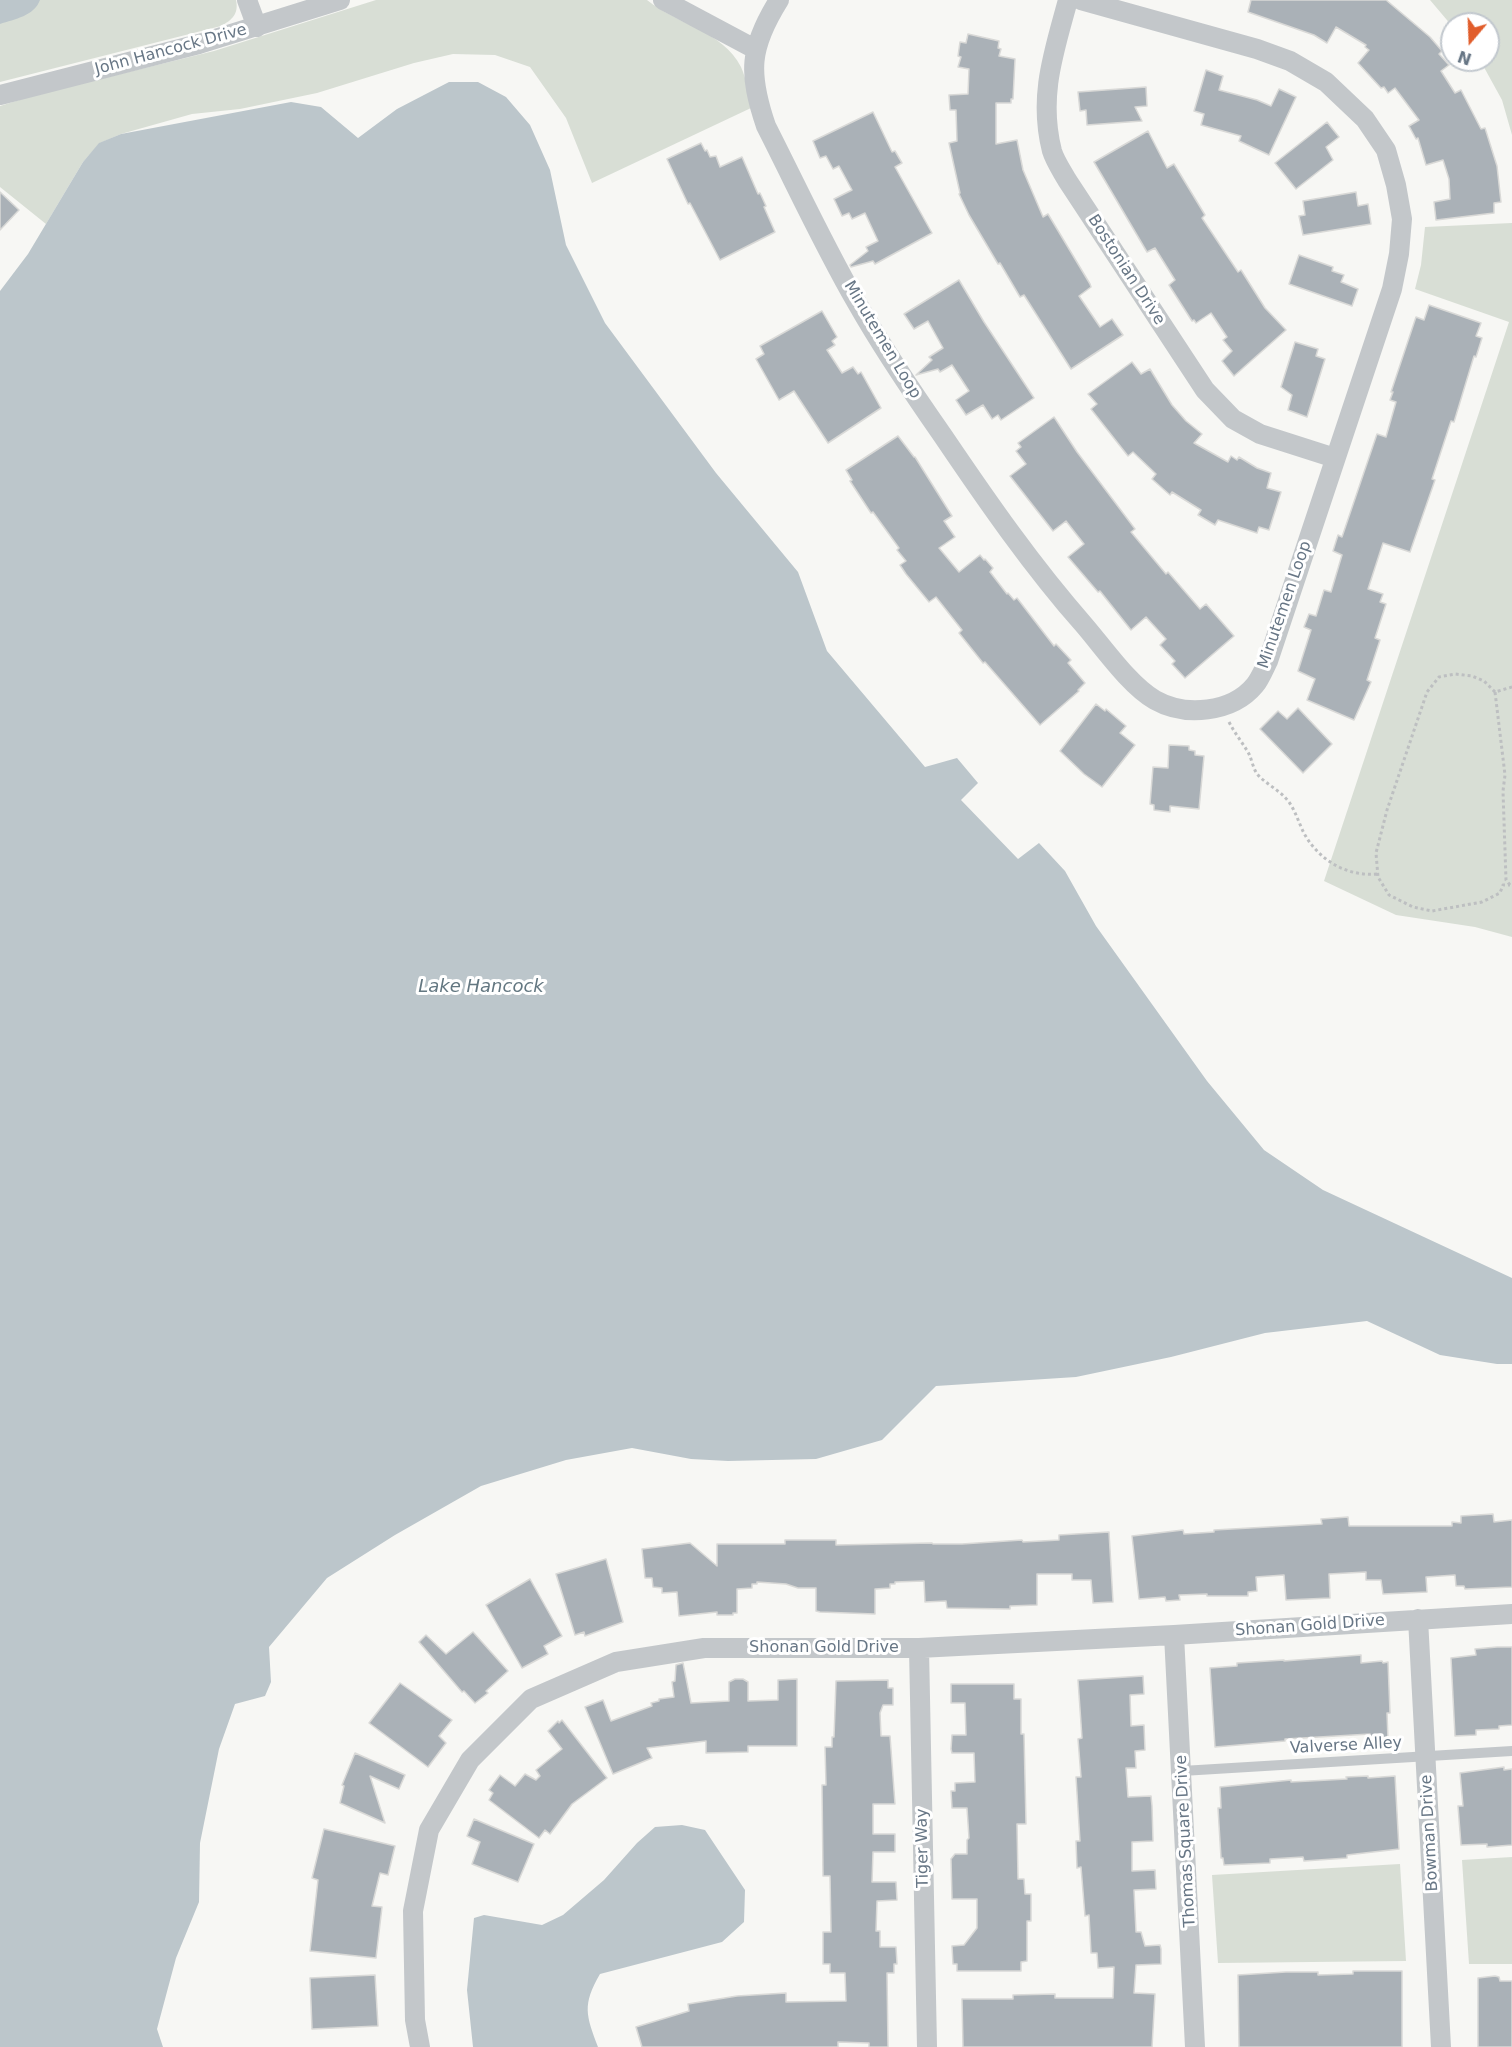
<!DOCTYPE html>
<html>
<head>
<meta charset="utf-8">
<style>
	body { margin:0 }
	#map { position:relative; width:1512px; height:2047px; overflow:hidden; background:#f7f7f4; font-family:"DejaVu Sans",sans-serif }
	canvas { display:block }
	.north { position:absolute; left:1440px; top:12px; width:60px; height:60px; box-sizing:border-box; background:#fff; border:2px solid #c2c8ce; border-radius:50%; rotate:199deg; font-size:16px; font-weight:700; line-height:24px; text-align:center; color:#677685 }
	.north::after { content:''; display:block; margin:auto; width:21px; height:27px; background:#e15d2b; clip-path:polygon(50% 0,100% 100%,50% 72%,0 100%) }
</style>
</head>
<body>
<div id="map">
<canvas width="1512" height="2047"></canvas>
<div class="north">N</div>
</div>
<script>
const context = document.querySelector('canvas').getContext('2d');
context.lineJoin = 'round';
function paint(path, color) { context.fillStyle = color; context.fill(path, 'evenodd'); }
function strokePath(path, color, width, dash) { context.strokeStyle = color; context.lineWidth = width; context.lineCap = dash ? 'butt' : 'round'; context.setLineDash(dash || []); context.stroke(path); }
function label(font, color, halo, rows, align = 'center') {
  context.font = font + ' "DejaVu Sans",sans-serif'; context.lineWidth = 6; context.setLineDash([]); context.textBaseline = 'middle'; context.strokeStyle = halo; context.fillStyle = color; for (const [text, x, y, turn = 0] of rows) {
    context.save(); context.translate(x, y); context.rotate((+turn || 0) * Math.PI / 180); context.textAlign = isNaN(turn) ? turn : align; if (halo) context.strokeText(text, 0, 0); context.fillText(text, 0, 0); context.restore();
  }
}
const green = new Path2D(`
	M0,0H236C239,14 232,20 221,26L0,82Z
	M376,0H647C676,24 723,31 741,67C747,80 748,94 751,108L592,183L566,118L530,67L495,55L453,54L414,63L317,93L240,109L192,114L121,134L100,143L83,162L46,224L0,187V106L35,95L214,51Z
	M1430,0H1512V135L1502,100L1480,60H1488V24H1452V26Z
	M1512,223V937L1475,927L1396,915L1324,881L1509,322L1415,289L1421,265L1425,227Z
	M1512,1857V1964H1469L1462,1860Z
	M1400,1864L1406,1961L1218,1963L1212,1875Z`);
const water = new Path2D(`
	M0,0H40C34,16 15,19 0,24Z
	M449,82H478L506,97L530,125L550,170L566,245L605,323L716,473L798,572L827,651L925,767L957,758L978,783L961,800L1018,859L1039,843L1065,871L1096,926L1207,1081L1264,1150L1323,1190L1512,1278V1364H1497L1440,1355L1367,1321L1265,1333L1171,1357L1076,1377L936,1386L882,1440L816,1459L728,1461L691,1459L632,1448L566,1460L481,1486L395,1535L327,1578L269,1647L271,1682L265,1696L235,1704L219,1749L200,1843L199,1902L176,1958L157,2029L163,2047H0V291L28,254L83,162L99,143L121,134L291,102L321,107L358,138L397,109Z
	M682,1825L705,1830L745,1890L744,1922L722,1942L600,1974C582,2005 586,2015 598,2047H473L467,1990L474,1918L484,1915L542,1925L563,1915L604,1880L637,1843L655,1827Z`);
const building = new Path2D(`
	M1251,0H1386L1430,37L1442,51L1439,54L1449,65L1441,71L1455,93L1461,90L1481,129L1485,128L1497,166L1501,202L1494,203V213L1436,220L1434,202L1450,199L1449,179L1443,160L1426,165L1418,138L1416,139L1409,126L1419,120L1395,88L1388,93L1384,87L1381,88L1358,63L1369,50L1365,47L1366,45L1336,27L1327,43L1314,35L1248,12Z
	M968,34L999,41L998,48L1001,49L999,56L1015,59L1013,99H1011V103H996V144L1017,140L1023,170L1043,217L1048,214L1090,284L1091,287L1079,296L1100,327L1112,319L1123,335L1071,369L1024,295L1020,297L1000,263L998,264L969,215L959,194L960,193L949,143L957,141L956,110H950L949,95L968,94L969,69L958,67L961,57L958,56L960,42L966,43Z
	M1206,70L1223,76L1219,90L1257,100L1271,106L1279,89L1296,97L1269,155L1239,141L1241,136L1201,125L1204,114L1194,111Z
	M1146,87L1147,106L1135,107L1142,121L1087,125L1086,110L1080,111L1078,92Z
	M873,112L892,152L895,151L902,163L895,167L932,233L875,264L873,261L851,267L850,265L868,251L866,247L878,241L865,213L852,219L849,213L842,216L834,199L852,190L839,166L833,169L826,156L820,158L813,141Z
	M1327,122L1339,137L1326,147L1333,160L1296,189L1275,163Z
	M1148,131L1167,168L1174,164L1205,215L1202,218L1238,272L1241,270L1265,308L1286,330L1234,376L1222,361L1232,351L1223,340L1227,337L1211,313L1196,323L1194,320L1192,321L1169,285L1175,280L1155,248L1147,252L1094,162Z
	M701,143L705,151L707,150L710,157L716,156L720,167L742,157L758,194L760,193L766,206L764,207L775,232L720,260L690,203L688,204L667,159Z
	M0,192L19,210L0,230Z
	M1356,192L1358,206L1368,204L1371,224L1303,235L1299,216L1305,215L1303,201Z
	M1299,255L1333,267L1332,271L1344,275L1341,282L1358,289L1352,306L1289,284Z
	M959,280L984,322L1034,398L1001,420L998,415L992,419L983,405L966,415L956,400L969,391L952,365L940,372L938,369L916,375L932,360L929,357L943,348L928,321L914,329L904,314Z
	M1429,305L1481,323L1476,336L1482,338L1476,357L1474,356L1454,422L1451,421L1432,479L1435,480L1410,552L1383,543L1368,589L1383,594L1380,602L1386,604L1375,638L1380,640L1367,680L1371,682L1354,720L1307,700L1315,679L1298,671L1311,630L1304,627L1309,614L1316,616L1324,590L1331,592L1342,555L1333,551L1338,535L1342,537L1377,434L1386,437L1396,402L1390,400L1393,392H1391L1416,317L1424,320Z
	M822,311L837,337L832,341L835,345L827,350L842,373L853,367L858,374L861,372L881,408L828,443L794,391L779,400L756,359L764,354L760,346Z
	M1295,342L1318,349L1316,356L1325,359L1307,417L1288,410L1292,395L1281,387Z
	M1132,362L1141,374L1150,369L1172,405L1186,421L1202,434L1194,443L1228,462L1231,456L1237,460L1239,457L1257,468L1271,473L1267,488L1281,492L1269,530L1259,527L1257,533L1218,520L1215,525L1198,515L1201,510L1172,492L1170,495L1152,479L1156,474L1133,452L1128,456L1091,409L1097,404L1088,394Z
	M1054,417L1077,452L1135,529L1131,532L1166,574L1168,572L1200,609L1206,604L1234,636L1185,678L1172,664L1175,661L1160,645L1166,639L1146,617L1131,630L1100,591L1098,592L1068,557L1084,544L1066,521L1053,531L1010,476L1026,464L1016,451L1021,447L1018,443Z
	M898,436L914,457H915L952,516L944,521L955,537L939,548L959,572L980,555L984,560L985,559L993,568L990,572L1007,594L1008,593L1014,600L1017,598L1054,646L1056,644L1071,660L1068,663L1085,683L1078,690L1079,691L1040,725L985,662L983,663L959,633L962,630L936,597L929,602L906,574L900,565L906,561L897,550L899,548L873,512L871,513L850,481L852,480L846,470Z
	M1096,704L1105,711L1106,709L1126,726L1120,733L1135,745L1102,787L1084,774L1060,751Z
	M1298,708L1332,744L1303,773L1260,729L1278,711L1287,719Z
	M1169,745L1189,746V750L1195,751V755L1204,756L1199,809L1170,806V812L1154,810V805L1150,804L1153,767L1168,768Z
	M1493,1514L1494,1522L1512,1520V1587L1465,1589L1464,1586H1456L1455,1575L1426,1577L1427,1592L1383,1594L1381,1580H1366V1572L1329,1574L1330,1598L1286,1600L1284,1575L1256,1577L1257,1591L1248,1592V1596H1207V1594L1179,1595L1180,1600L1166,1601L1165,1597L1139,1599L1132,1536L1183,1530L1184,1534L1214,1532V1530L1322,1524L1321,1519L1348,1517L1349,1526H1452V1522L1461,1523V1516Z
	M1109,1532L1113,1602L1093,1603L1091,1580H1072V1574H1037V1605L1010,1606V1609L947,1608L946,1601L925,1602L924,1581L895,1582V1584H890V1588L875,1589V1614L820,1612L816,1611V1588H798L786,1584L757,1582V1584H752V1588L737,1589V1613H733V1615H717V1612L679,1616L677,1592L662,1593V1588L653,1587L652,1578H645L642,1549L690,1543L717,1566V1544H785V1540H836V1545L932,1543L933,1544H962L1022,1540L1023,1542L1059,1540V1535Z
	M606,1559L623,1622L585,1636L584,1632L575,1635L556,1574Z
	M530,1579L562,1636L544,1646L548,1654L522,1668L486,1605Z
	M473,1632L508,1671L486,1691L488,1693L475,1703L464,1691L462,1692L419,1642L426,1635L446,1654Z
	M1497,1647H1512V1725L1499,1726V1729L1476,1730V1735L1455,1736L1451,1658L1476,1655L1475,1649Z
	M1361,1655V1663L1382,1661L1383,1663L1388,1662L1390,1713H1387L1388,1740L1370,1741V1734L1285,1739V1741L1215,1747L1210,1668L1237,1666V1663L1284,1660V1661Z
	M683,1663L691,1703L729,1701V1682L735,1679H743L748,1682V1701L778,1700V1680L797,1679V1746H748V1752L706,1753V1741L647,1748L652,1758L613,1774L585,1707L603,1700L611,1721L652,1706L651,1703L659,1701V1699L674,1697L672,1682L675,1681L676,1665Z
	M1143,1676L1144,1694L1130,1695L1131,1726L1144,1725L1145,1750L1135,1751L1136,1768H1126L1128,1797L1151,1796L1152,1806L1153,1841L1132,1842V1871L1155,1870L1156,1889L1134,1890L1136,1932H1141L1145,1946L1160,1945L1161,1949V1964L1136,1965L1134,1993L1155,1994L1152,2047H963L962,1999H1013V1995L1055,1994V1998H1113L1114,1967L1098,1968L1097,1953H1091L1089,1915L1085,1916L1081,1867L1077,1868L1076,1841H1080L1076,1777H1081L1078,1739L1082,1738L1078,1680Z
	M888,1680V1688H893V1705H883L880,1713L881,1736H890L895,1804H873V1834H895V1852H873L872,1882H896L897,1900L877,1901L876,1931H880V1947H896L897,1964H894V1973H887L888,2047H869V2043L838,2042V2047H642L636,2027L689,2011L688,2004L737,1996L786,1993V2002L846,2001L845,1973H830V1964H823V1932H831L830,1876H823L822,1785H826L825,1747H832V1737H834L836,1681Z
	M400,1683L452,1720L439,1736L446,1743L428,1767L369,1723Z
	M951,1684H1014V1699H1021V1734H1024L1026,1824H1017L1018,1879H1024L1025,1894H1031V1921H1027V1961L1021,1962V1971H957V1964H953L952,1946L964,1945L977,1928V1899H952L951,1859L955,1854H967V1840L969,1838L967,1808H952L951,1791H955V1783L975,1782L974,1753H952L951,1749L952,1735H966L965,1703H951Z
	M562,1720L607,1778L572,1804L550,1834L545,1830L539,1838L489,1800L493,1793L489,1790L500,1775L515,1786L525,1774L536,1780L540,1776L536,1770L562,1749L548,1731L558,1721L559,1723Z
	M355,1753L405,1775L399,1789L370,1776L385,1823L340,1803L344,1786L342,1785Z
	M1504,1767V1770L1512,1769V1845L1487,1847V1844L1461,1845L1458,1806H1463L1460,1773Z
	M1368,1776V1778L1395,1776L1399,1849L1347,1855V1858L1304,1861L1303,1857L1270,1859V1863L1224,1865L1223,1858H1221L1218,1808H1221L1220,1787L1291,1780V1782L1347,1779L1346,1777Z
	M474,1819L534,1844L518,1882L472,1864L480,1842L467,1836Z
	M324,1829L395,1846L388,1875L380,1873L372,1906L382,1907L376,1958L310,1951L318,1880L312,1878Z
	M1353,1971H1402V2047H1239L1238,1975L1286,1972H1318V1975L1353,1974Z
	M375,1975L378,2026L312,2029L310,1978Z
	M1495,1976L1499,1977L1500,1981H1512V2047H1478V1978Z`);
const path = new Path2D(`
	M1495,692L1484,681L1472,676L1455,674L1439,677L1427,692L1387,810L1376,853L1378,877L1389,895L1413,907L1432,911L1482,902L1500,893L1503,885H1510
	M1229,722C1235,734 1243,743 1249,754C1252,760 1253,769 1258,775C1267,785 1280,790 1289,802C1296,812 1299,824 1305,835C1320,861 1348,877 1378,874
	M1510,885L1506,880L1503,791L1505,775L1495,692L1512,687`);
const service = new Path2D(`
	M1182,1771L1512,1751`);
const minor = new Path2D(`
	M247,0L257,27
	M663,0L755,49
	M779,0C749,48 748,73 766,126C796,185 824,246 857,303C883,349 913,393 943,436C987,501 1032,566 1084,625C1103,647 1130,686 1155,700C1185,717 1232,713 1255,685C1260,679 1264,669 1268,661L1392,289L1399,254L1402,219L1396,185L1386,150L1365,119L1326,82L1290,61L1257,49L1081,0
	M1068,0C1054,52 1038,96 1052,151C1055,161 1062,171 1067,180L1205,390L1233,419L1260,434L1335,458
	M0,95L199,44L340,0
	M1418,1619L1441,2047
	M1174,1635L1195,2047
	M919,1648L927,2047
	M420,2047L415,2020L413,1911L429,1830L470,1760L531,1699L616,1662L704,1648H919L1174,1635L1512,1614`);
const streetNames = [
	["John Hancock Drive",171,50,-15],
	["Bostonian Drive",1126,270,57],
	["Minutemen Loop",882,340,59],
	["Minutemen Loop",1285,605,-71],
	["Shonan Gold Drive",1310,1626,-4],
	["Shonan Gold Drive",824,1648],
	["Valverse Alley",1346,1746,-3],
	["Bowman Drive",1430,1833,-93],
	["Thomas Square Drive",1186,1841,-93],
	["Tiger Way",923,1848,-91]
];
const waterNames = [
	["Lake Hancock",481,987]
];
paint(green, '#d8ded5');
paint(water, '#bcc6cb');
paint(building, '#aab1b7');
strokePath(building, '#d9d9d7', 1.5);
strokePath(path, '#bdbfc1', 3, [3, 3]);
strokePath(service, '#c3c7ca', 10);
strokePath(minor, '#c3c7ca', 20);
label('16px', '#677685', '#fff', streetNames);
label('italic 18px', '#637781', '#fff', waterNames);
</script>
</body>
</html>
